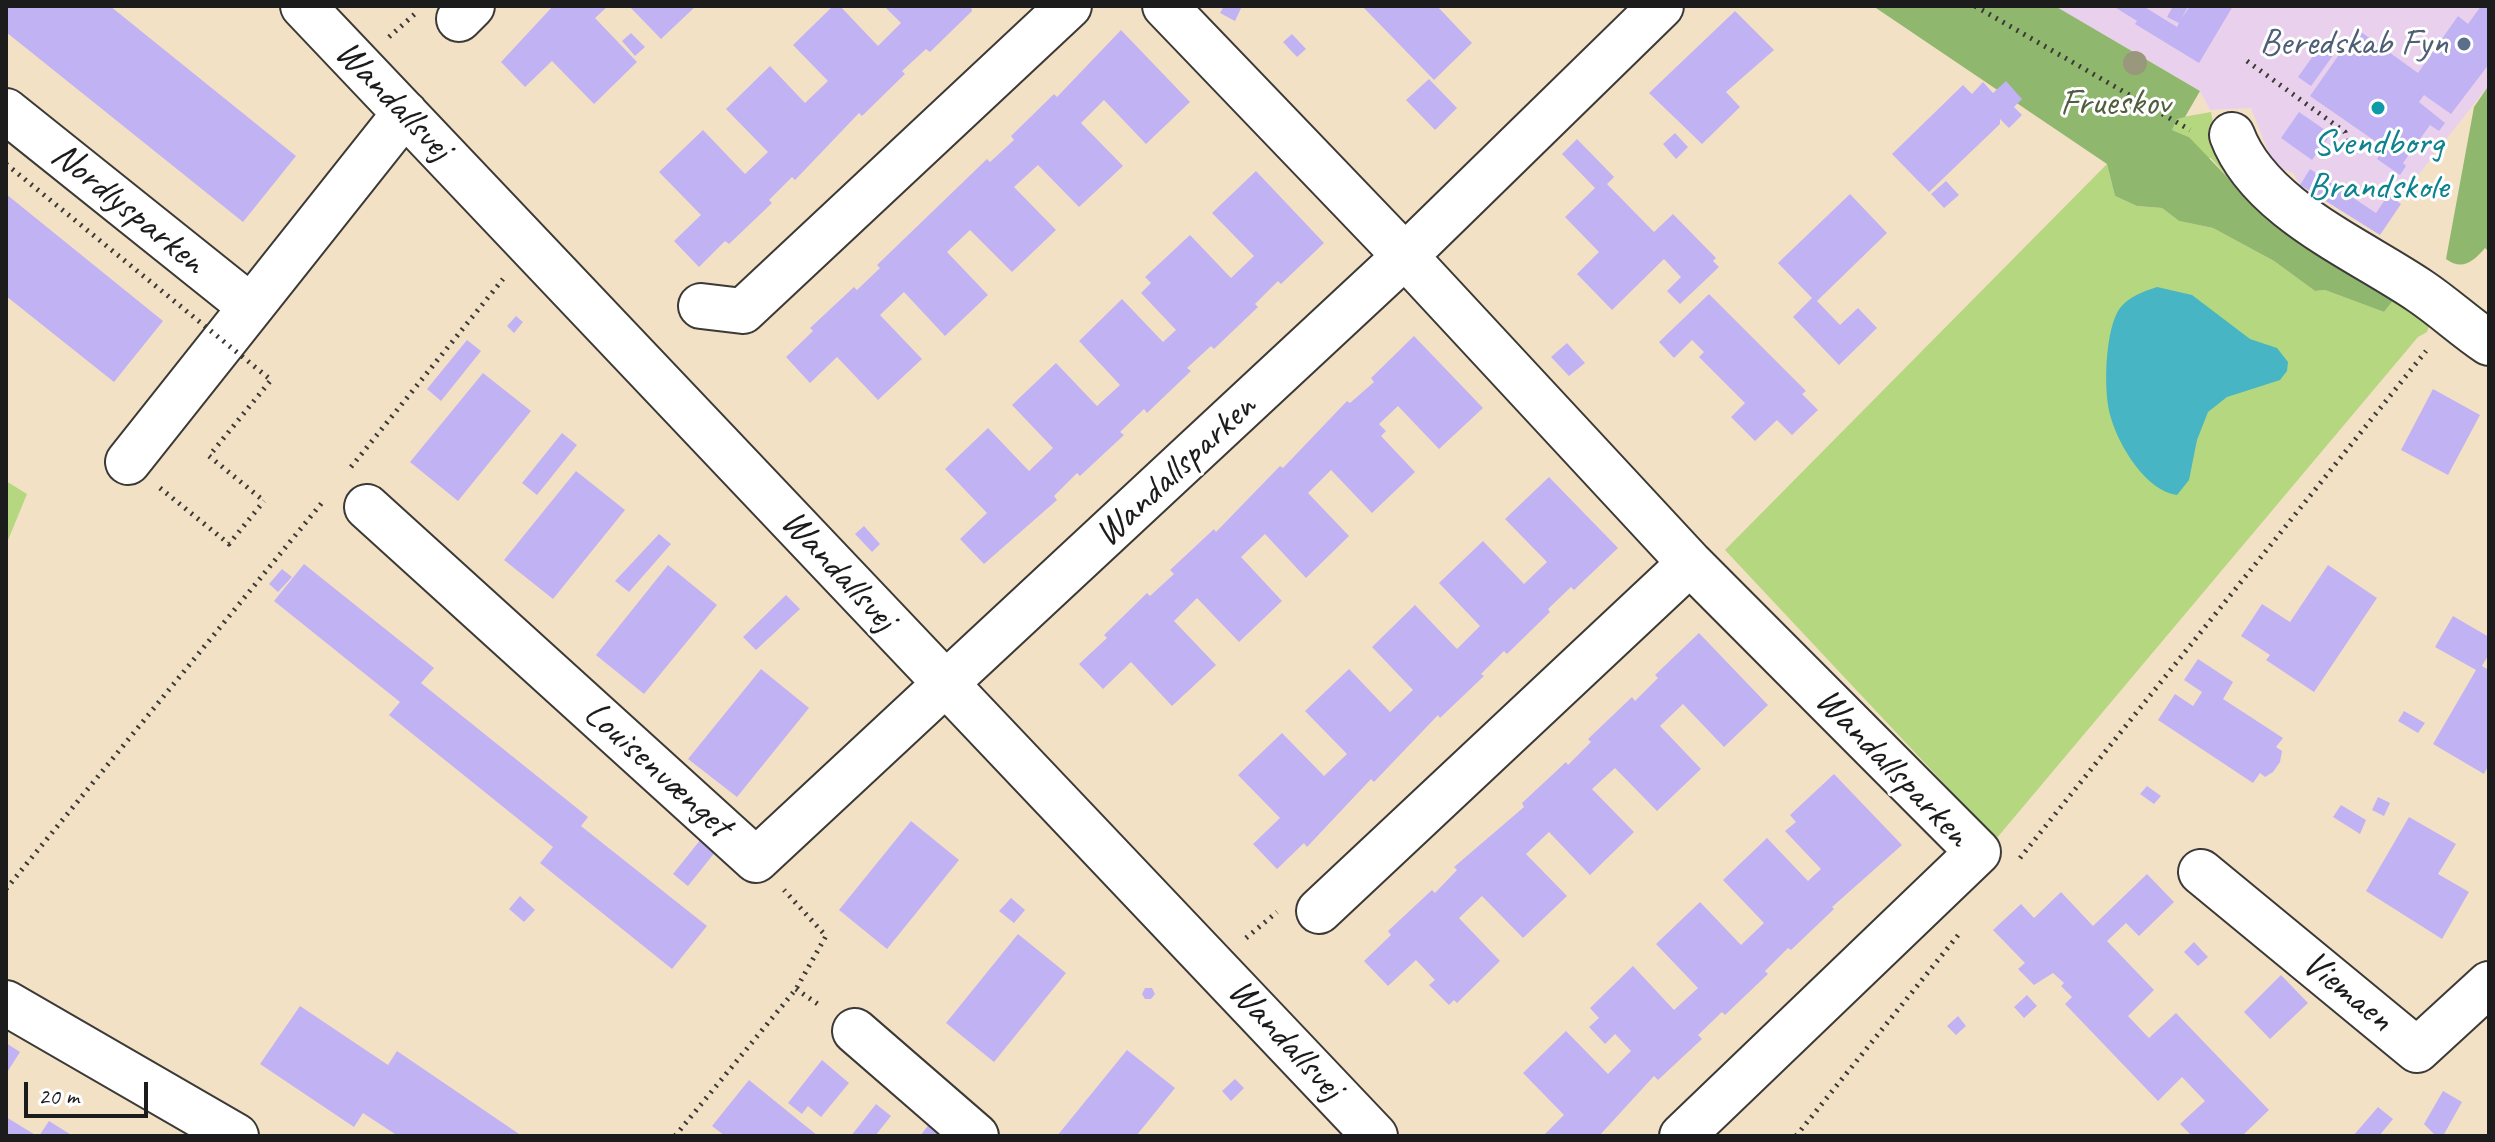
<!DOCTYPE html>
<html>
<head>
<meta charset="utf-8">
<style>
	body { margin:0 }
	#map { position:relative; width:2495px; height:1142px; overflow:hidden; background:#f3e1c6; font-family:Caveat,sans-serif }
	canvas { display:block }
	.frame { position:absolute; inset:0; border:8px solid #1c1c1c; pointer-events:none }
	.scale { position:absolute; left:24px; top:1082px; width:124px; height:36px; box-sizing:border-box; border:4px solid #1c1c1c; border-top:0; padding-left:10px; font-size:24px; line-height:28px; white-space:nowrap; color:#1c1c1c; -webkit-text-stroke:6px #fff; paint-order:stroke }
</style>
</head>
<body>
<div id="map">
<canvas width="2495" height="1142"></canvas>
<div class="frame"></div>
<div class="scale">20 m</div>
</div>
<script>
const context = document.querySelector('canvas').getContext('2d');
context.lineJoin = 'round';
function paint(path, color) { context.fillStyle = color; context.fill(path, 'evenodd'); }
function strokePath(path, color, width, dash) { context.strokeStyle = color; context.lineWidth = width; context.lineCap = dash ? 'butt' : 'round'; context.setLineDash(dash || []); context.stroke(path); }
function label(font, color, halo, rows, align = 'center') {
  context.font = font + ' Caveat,sans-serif'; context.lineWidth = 6; context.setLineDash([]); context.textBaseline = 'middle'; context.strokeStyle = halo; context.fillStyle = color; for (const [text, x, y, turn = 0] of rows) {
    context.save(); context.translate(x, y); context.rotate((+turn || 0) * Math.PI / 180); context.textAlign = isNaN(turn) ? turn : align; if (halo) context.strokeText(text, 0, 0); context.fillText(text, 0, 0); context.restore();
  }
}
const built = new Path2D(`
	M2054,6H2489V85L2397,202L2387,196L2376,213L2310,170L2300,185L2293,173L2274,166L2251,108L2210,110L2200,91Z`);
const green = new Path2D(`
	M2211,112L2215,136L2243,187L2229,179L2211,158H2206L2189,137L2172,130L2177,118Z
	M2107,164L2115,196L2137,206L2162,208L2179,221L2213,228L2274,261L2315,291L2325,290L2384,312L2395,298L2430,323L2427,332L2418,337L1996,839L1725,550Z
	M6,481L27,494L6,545Z`);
const forest = new Path2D(`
	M1873,6H2055L2200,91L2185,117L2177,119L2172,130L2189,137L2229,179L2395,298L2384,312L2325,290L2315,291L2274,261L2213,228L2179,221L2162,208L2137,206L2115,196L2107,164Z
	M2489,85V252L2485,248C2473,262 2462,271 2446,259L2474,107Z`);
const water = new Path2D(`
	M2157,287L2192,295L2250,339L2277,348L2288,362L2287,371L2280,380L2227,397L2208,412L2197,440L2189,480L2177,495C2146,491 2119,446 2111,418C2103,394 2105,336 2117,313C2125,298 2142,292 2157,287Z`);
const building = new Path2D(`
	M6,6H110L296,156L243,222L6,32Z
	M553,6H608L595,18L637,62L594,104L552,61L525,87L501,62Z
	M629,6H696L661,39Z
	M833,6H840L878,46L901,23L884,6H971L972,11L930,52L926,49L902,71L905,74L862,116L859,113L795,180L792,177L769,200L772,203L729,244L725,241L699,267L674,241L701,215L659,172L703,130L745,174L768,152L726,109L770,66L805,103L828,81L793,45Z
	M1224,6H1242L1235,21L1220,13Z
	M1367,6H1437L1472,43L1434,80L1364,8Z
	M2113,6H2143L2177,27L2179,23L2167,17L2173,6H2188L2182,18L2190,6H2233L2199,63L2135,24L2137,21Z
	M2481,6H2489V64L2451,114L2424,95L2419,102L2445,123L2439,131L2430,125L2403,163L2406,166L2400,175L2377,159L2385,148L2310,96L2343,49L2347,52L2361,32L2418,73L2458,16L2468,24Z
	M1735,11L1774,50L1726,92L1740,107L1702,144L1649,93Z
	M1121,30L1190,102L1146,144L1104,100L1081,123L1123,166L1079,207L1038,165L1014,187L1056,230L1012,272L970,230L947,252L988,295L945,336L904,292L880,315L922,359L878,400L837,357L810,383L786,357L813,331L810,328L854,287L857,290L880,268L877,265L987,159L990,162L1014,140L1011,136L1054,94L1057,97Z
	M631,33L645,47L635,56L622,41Z
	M1292,34L1306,49L1297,57L1283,42Z
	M2321,45L2334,54L2311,86L2298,77Z
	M1429,79L1457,108L1435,130L1406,100Z
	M2006,81L2022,99L2014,107L2022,115L2009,128L2000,119V124L1929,192L1892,154L1963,85L1972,94L1983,82L1993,93Z
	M2299,112L2331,134L2312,160L2281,138Z
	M1675,133L1688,147L1676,159L1663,144Z
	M1577,139L1614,177L1607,184L1654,232L1673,214L1716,258L1713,261L1719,267L1680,304L1667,291L1681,277L1664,259L1612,310L1577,274L1599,252L1565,217L1595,188L1562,154Z
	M2310,169L2376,213L2388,195L2401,204L2380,235L2300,185Z
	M1256,171L1324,243L1281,284L1278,281L1255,304L1258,307L1214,349L1211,346L1187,368L1191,371L1147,413L1144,409L1120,432L1124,435L1080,476L1077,473L1054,496L1057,500L984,564L960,539L987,513L945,469L988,428L1029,471L1053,448L1012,405L1056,363L1097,406L1120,385L1079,341L1122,299L1163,342L1176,330L1141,293L1151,283L1145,277L1190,235L1231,278L1254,256L1212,213Z
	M1946,181L1959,195L1944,208L1931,194Z
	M6,194L163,321L114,382L6,296Z
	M1850,194L1887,233L1817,301L1840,325L1858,308L1877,328L1839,365L1793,317L1812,298L1778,263Z
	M1709,294L1806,391L1802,394L1818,410L1792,435L1777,420L1755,441L1731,417L1745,403L1699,357L1704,352L1692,340L1674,358L1659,342Z
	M516,316L523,322L514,333L507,326Z
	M1414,336L1483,408L1439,449L1398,406L1379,424L1386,431L1381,436L1415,472L1372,513L1331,470L1308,493L1349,536L1306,578L1265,534L1241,557L1282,601L1239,642L1197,598L1174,621L1216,665L1172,706L1131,662L1103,689L1079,664L1107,638L1104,635L1147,593L1150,596L1174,574L1170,570L1214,529L1216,532L1280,466L1283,468L1347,401L1350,403L1374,382L1371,378Z
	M467,340L481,351L441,401L427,389Z
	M1567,343L1585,363L1569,376L1551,357Z
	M483,373L531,411L458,501L410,462Z
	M2433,389L2480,415L2448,475L2401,450Z
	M562,433L577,445L537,495L522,483Z
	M576,471L625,510L553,599L504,560Z
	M1549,477L1618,548L1574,590L1571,587L1548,609L1550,612L1507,654L1504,651L1481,674L1484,676L1440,718L1438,715L1374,782L1371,779L1307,847L1304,843L1277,869L1253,844L1280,818L1238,775L1282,733L1324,776L1347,754L1305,711L1349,669L1390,712L1413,690L1372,647L1415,605L1457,649L1480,626L1439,583L1483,541L1524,584L1547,562L1505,519Z
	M864,526L880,544L872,552L855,534Z
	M659,534L671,544L629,592L615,581Z
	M304,564L434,668L421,683L588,817L581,826L707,926L672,969L540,863L553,847L389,715L400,702L274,601Z
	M668,565L717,605L644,694L596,655Z
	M2328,565L2377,598L2314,692L2266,660L2270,655L2241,636L2262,604L2290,622Z
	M282,569L292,577L278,592L269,584Z
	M786,595L800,609L756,650L743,637Z
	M2453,616L2489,637V654L2482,666L2489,670V764L2484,774L2433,744L2476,670L2435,647Z
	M1699,633L1768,705L1724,747L1683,704L1660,726L1701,769L1657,811L1615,768L1592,789L1634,832L1590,875L1549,832L1526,854L1567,896L1523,938L1482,896L1459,918L1500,961L1457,1003L1454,1000L1449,1005L1429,985L1435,980L1416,960L1388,986L1364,961L1391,935L1388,931L1432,890L1435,893L1457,870L1454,867L1524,807L1522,803L1566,762L1568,765L1591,742L1588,739L1632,697L1635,701L1658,678L1655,675Z
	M2198,659L2233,682L2223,699L2283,738L2276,747L2282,751L2280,762L2273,772L2265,777L2260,773L2253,783L2158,720L2175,694L2193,706L2202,692L2184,680Z
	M761,669L809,708L737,797L688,759Z
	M2404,711L2425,723L2418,733L2398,721Z
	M1834,774L1902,845L1832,907L1834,909L1791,950L1788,948L1765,971L1768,974L1725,1015L1722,1012L1698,1035L1702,1039L1658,1080L1654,1076L1599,1136H1543L1564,1115L1523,1073L1566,1031L1608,1074L1631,1051L1615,1034L1605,1044L1589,1027L1599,1018L1590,1008L1633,966L1674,1010L1698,988L1656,944L1700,902L1741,945L1764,923L1723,880L1767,838L1808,881L1821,869L1785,831L1796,822L1790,815Z
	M2147,786L2161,796L2154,804L2140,794Z
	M2378,797L2390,803L2384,816L2372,810Z
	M2341,805L2366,820L2360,834L2333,817Z
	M2409,817L2456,844L2438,874L2469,892L2442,939L2366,891Z
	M911,821L959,860L887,949L839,910Z
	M701,839L716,851L688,886L673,874Z
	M2147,874L2174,902L2139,936L2126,923L2107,941L2154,990L2128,1016L2149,1038L2176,1013L2269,1110L2242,1136H2192L2180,1124L2205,1101L2182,1077L2158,1101L2065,1004L2072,997L2061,986L2064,983L2053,973L2034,985L2018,969L2025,963L1993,930L2021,904L2034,918L2061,892L2093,926Z
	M520,896L535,910L524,922L509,909Z
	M1011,898L1025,910L1014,923L999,911Z
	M1018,934L1066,973L994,1062L946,1023Z
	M2194,942L2208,957L2198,966L2184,952Z
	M2281,975L2308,1003L2270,1039L2244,1012Z
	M1145,988H1152L1155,994L1151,999H1145L1142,994Z
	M2027,995L2037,1006L2024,1018L2014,1007Z
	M300,1006L388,1065L397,1051L522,1136H398L363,1113L354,1127L260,1064Z
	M1958,1016L1966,1026L1956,1035L1947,1026Z
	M6,1043L20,1052L6,1074Z
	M1127,1050L1175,1088L1136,1136H1057Z
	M822,1060L849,1083L821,1117L808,1106L802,1114L788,1103Z
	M1235,1079L1244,1088L1231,1101L1222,1091Z
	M749,1080L818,1136H725L712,1126Z
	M2443,1091L2462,1102L2443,1136H2436L2424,1124Z
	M876,1104L891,1116L875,1136H851Z
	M2378,1107L2393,1119L2379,1136H2353Z
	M6,1117L37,1136H6Z
	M49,1121L73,1136H39Z
	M930,1123L946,1136H920Z`);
const path = new Path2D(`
	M1975,6L2190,130
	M389,37L417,12
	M2247,61L2345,132L2349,153
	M351,467L503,279
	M160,488L229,544L264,501
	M2020,858L2426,351
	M6,889L325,499
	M1246,938L1277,912
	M796,989L822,1007
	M675,1136L796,989L826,936L784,890
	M1796,1136L1959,934`);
const minor = new Path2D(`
	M303,6L1375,1136
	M1165,6L1405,256L1690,563L1978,852L1682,1136
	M459,19L472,6
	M6,111L251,307
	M2232,135C2259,208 2358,249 2420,291C2444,307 2465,327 2489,343
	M701,306L743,311L1069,6
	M128,462L405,113
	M367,507L756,860L1405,256L1661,6
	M2201,872L2417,1050L2489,984
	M1319,911L1690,563
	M6,1003L236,1136
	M855,1031L976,1136`);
const pathBridge = new Path2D(`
	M6,164L271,380L209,456L264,501`);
const trees = [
	[2135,63]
];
const markers = [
	[2464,44,8,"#5c6f8a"],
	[2378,108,8,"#0f9aa8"]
];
const serviceNames = [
	["Beredskab Fyn",2448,44]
];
const streetNames = [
	["Wandallsvej",393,101,46],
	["Nordlysparken",128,209,39],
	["Wandallsparken",1176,471,-43],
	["Wandallsvej",838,571,47],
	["Wandallsparken",1892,768,46],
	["Louisenvænget",657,770,42],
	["Viemaen",2347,992,39],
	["Wandallsvej",1285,1040,47]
];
const parkNames = [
	["Frueskov",2115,104]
];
const cultureNames = [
	["Svendborg",2378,144],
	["Brandskole",2378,188]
];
paint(built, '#e9d1ed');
paint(green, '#b4d77f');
paint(forest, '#8fb86e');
paint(water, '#48b5c4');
paint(building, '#c1b2f3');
strokePath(minor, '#3c3a36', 48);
strokePath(path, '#3c3a36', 5, [2, 6]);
strokePath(minor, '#fff', 44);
strokePath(pathBridge, '#3c3a36', 5, [2, 6]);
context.fillStyle = '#9a987c';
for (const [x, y] of trees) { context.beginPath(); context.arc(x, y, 12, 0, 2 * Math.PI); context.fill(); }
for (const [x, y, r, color] of markers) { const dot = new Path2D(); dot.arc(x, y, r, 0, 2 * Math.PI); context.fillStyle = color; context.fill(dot); strokePath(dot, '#fff', 3); }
label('38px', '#4e5e75', '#fff', serviceNames, 'right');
label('38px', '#1c1c1c', '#fff', streetNames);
label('38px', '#515d3f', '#fff', parkNames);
label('38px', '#0d838f', '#fff', cultureNames);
</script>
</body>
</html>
